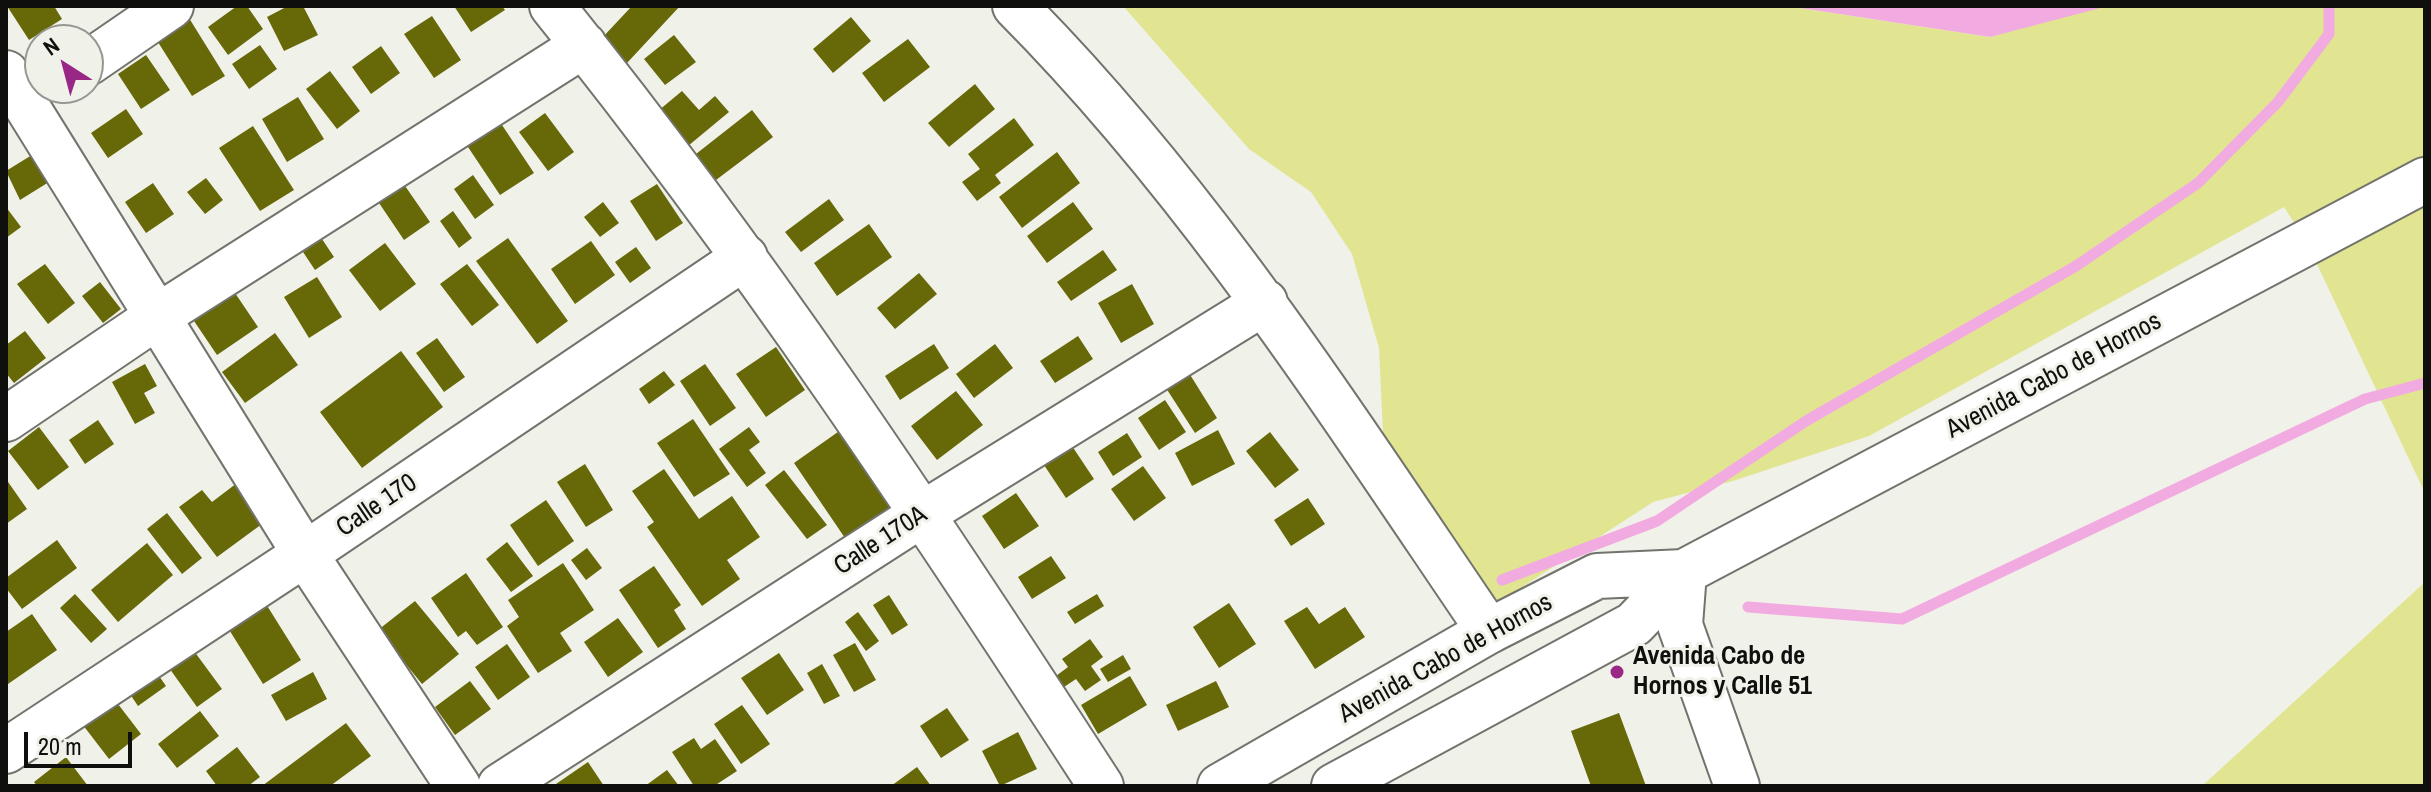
<!DOCTYPE html>
<html>
<head>
<meta charset="utf-8">
<style>
	body { margin:0 }
	#map { position:relative; width:2431px; height:792px; overflow:hidden; background:#f0f1e9; font-family:"Archivo Narrow",sans-serif }
	canvas { display:block }
	.frame { position:absolute; inset:0; border:8px solid #0f0f0d; pointer-events:none }
	.north { position:absolute; left:24px; top:24px; width:80px; height:80px; box-sizing:border-box; background:#f0f1e9; border:2px solid #969791; border-radius:50%; rotate:324deg; font-size:22px; font-weight:700; line-height:32px; text-align:center; color:#0f0f0d }
	.north::after { content:''; display:block; margin:auto; width:28px; height:36px; background:#992785; clip-path:polygon(50% 0,100% 100%,50% 72%,0 100%) }
	.scale { position:absolute; left:24px; top:732px; width:108px; height:36px; box-sizing:border-box; border:4px solid #0f0f0d; border-top:0; padding-left:10px; font-size:24px; line-height:28px; white-space:nowrap; color:#0f0f0d; -webkit-text-stroke:6px #f0f1e9; paint-order:stroke }
</style>
</head>
<body>
<div id="map">
<canvas width="2431" height="792"></canvas>
<div class="frame"></div>
<div class="north">N</div>
<div class="scale">20 m</div>
</div>
<script>
const context = document.querySelector('canvas').getContext('2d');
context.lineJoin = 'round';
function paint(path, color) { context.fillStyle = color; context.fill(path, 'evenodd'); }
function strokePath(path, color, width, dash) { context.strokeStyle = color; context.lineWidth = width; context.lineCap = dash ? 'butt' : 'round'; context.setLineDash(dash || []); context.stroke(path); }
function label(font, color, halo, rows, align = 'center') {
  context.font = font + ' "Archivo Narrow",sans-serif'; context.lineWidth = 6; context.setLineDash([]); context.textBaseline = 'middle'; context.strokeStyle = halo; context.fillStyle = color; for (const [text, x, y, turn = 0] of rows) {
    context.save(); context.translate(x, y); context.rotate((+turn || 0) * Math.PI / 180); context.textAlign = isNaN(turn) ? turn : align; if (halo) context.strokeText(text, 0, 0); context.fillText(text, 0, 0); context.restore();
  }
}
const green = new Path2D(`
	M1123,6H1787L1990,37L2087,6H2425V493L2307,243L2284,207L1869,436L1733,481L1653,502L1496,604L1384,454L1379,348L1352,254L1311,192L1249,149Z
	M2425,582V786H2202Z`);
const water = new Path2D(`
	M1787,6H2108L1990,37Z`);
const stream = new Path2D(`
	M1502,580L1657,521L1806,421L2076,266L2198,183L2278,102L2329,34V6
	M1748,607L1902,619L2365,399L2425,383`);
const building = new Path2D(`
	M7,6H54L62,19L29,40Z
	M237,6H247L263,29L228,55L208,27Z
	M288,6H303L318,35L284,51L267,17Z
	M454,6H502L505,10L471,32Z
	M632,6H680L627,63L601,39Z
	M184,10L225,76L192,96L151,31Z
	M432,16L461,60L434,78L404,34Z
	M851,17L871,41L833,73L813,49Z
	M674,35L696,62L665,85L644,59Z
	M908,39L930,67L884,102L862,73Z
	M260,45L277,69L249,89L232,64Z
	M381,46L400,73L371,94L352,67Z
	M146,55L170,90L141,109L118,74Z
	M330,71L360,111L337,129L306,89Z
	M975,84L995,109L949,147L928,123Z
	M682,91L699,110L715,96L729,112L688,146L658,111Z
	M298,97L324,139L287,162L262,119Z
	M126,109L143,134L108,158L91,133Z
	M752,110L773,137L716,180L696,154Z
	M494,113L534,173L500,195L460,135Z
	M545,113L574,152L548,171L519,132Z
	M1014,118L1034,145L995,175L1001,183L977,201L962,182L980,169L968,154Z
	M253,126L294,190L260,211L219,148Z
	M40,150L57,177L20,200L6,171Z
	M1057,152L1080,183L1022,228L999,197Z
	M473,175L494,205L475,219L454,189Z
	M206,178L223,200L205,214L187,192Z
	M153,183L174,214L146,233L125,202Z
	M403,183L430,222L404,240L377,200Z
	M657,184L683,223L656,241L630,201Z
	M829,199L844,220L801,252L785,232Z
	M603,202L619,223L600,237L584,217Z
	M1073,202L1093,229L1047,263L1027,236Z
	M6,207L21,227L6,238Z
	M453,211L472,238L459,248L440,221Z
	M869,224L892,257L837,296L814,263Z
	M508,238L568,321L537,344L476,261Z
	M322,239L334,257L315,270L303,252Z
	M591,241L615,275L575,304L551,269Z
	M385,243L416,284L380,311L349,270Z
	M636,247L651,268L630,283L615,262Z
	M1103,250L1117,270L1071,301L1057,282Z
	M45,264L75,303L48,324L17,284Z
	M467,264L499,305L472,326L440,284Z
	M919,273L937,294L895,329L877,308Z
	M317,277L342,317L309,338L284,297Z
	M100,282L121,309L103,323L82,296Z
	M1132,284L1154,324L1121,343L1098,303Z
	M235,293L258,327L217,355L194,321Z
	M25,331L46,358L14,383L6,373V345Z
	M275,333L298,365L245,403L222,372Z
	M1078,336L1093,359L1055,383L1040,361Z
	M437,338L465,377L444,392L416,353Z
	M934,344L949,368L900,400L885,376Z
	M995,344L1013,368L974,398L956,374Z
	M776,347L805,390L766,417L736,374Z
	M401,351L443,407L362,468L320,412Z
	M145,364L157,386L144,393L155,413L135,424L112,382Z
	M705,364L736,408L710,426L680,381Z
	M664,371L675,385L649,404L639,389Z
	M1189,373L1217,418L1195,433L1166,388Z
	M956,391L983,425L937,460L911,426Z
	M1165,400L1186,432L1159,450L1138,418Z
	M693,419L730,474L694,497L657,443Z
	M98,420L114,444L85,464L69,440Z
	M39,427L69,467L38,490L8,451Z
	M749,427L760,442L749,450L766,473L747,487L719,449Z
	M845,427L897,502L845,538L794,463Z
	M1218,430L1235,464L1192,486L1175,453Z
	M1270,432L1299,470L1275,488L1246,451Z
	M1127,433L1142,457L1113,476L1098,452Z
	M1070,443L1094,479L1066,498L1042,462Z
	M585,464L613,510L586,527L557,482Z
	M1143,466L1166,498L1134,521L1111,489Z
	M664,469L699,519L732,496L760,537L727,560L740,579L702,606L647,527L654,522L632,491Z
	M784,470L827,525L807,539L765,485Z
	M6,479L27,509L6,524Z
	M237,483L266,521L217,557L179,507L202,490L212,502Z
	M1016,493L1039,526L1004,549L982,516Z
	M1308,498L1325,524L1291,546L1274,520Z
	M546,500L574,541L538,566L510,525Z
	M167,513L202,558L182,574L147,529Z
	M57,540L77,568L22,609L6,588V578Z
	M507,542L533,576L511,592L486,559Z
	M147,543L173,575L118,622L91,590Z
	M587,548L602,568L586,580L571,560Z
	M1051,556L1066,578L1032,599L1018,577Z
	M563,563L594,610L560,633L572,651L538,673L507,626L519,617L508,600Z
	M654,566L681,605L674,610L686,629L658,648L619,590Z
	M466,573L503,627L477,645L466,631L458,637L431,598Z
	M75,594L107,629L91,643L60,608Z
	M1097,594L1104,606L1075,624L1067,612Z
	M889,595L908,625L892,635L873,605Z
	M261,596L301,660L263,684L223,620Z
	M415,601L459,654L422,684L378,630Z
	M1229,603L1256,644L1219,668L1193,627Z
	M1307,607L1319,624L1345,607L1365,637L1315,669L1284,621Z
	M858,612L879,641L866,651L845,622Z
	M32,614L57,650L8,684L6,632Z
	M618,618L643,652L608,677L584,642Z
	M1090,639L1103,657L1091,666L1101,680L1085,691L1076,679L1064,687L1056,676L1068,667L1062,659Z
	M855,643L876,680L854,692L833,655Z
	M507,644L530,677L498,700L475,667Z
	M191,647L222,689L197,707L167,665Z
	M779,653L804,690L767,715L741,678Z
	M1123,655L1131,669L1108,682L1100,669Z
	M822,664L840,696L824,704L807,673Z
	M152,666L166,686L138,706L124,685Z
	M313,672L327,699L286,721L271,695Z
	M1130,676L1147,705L1098,734L1081,705Z
	M470,681L491,709L455,735L435,707Z
	M1216,681L1229,707L1178,731L1166,705Z
	M108,691L141,734L109,759L76,716Z
	M742,705L770,744L741,764L714,724Z
	M947,708L969,740L941,758L920,726Z
	M200,711L219,736L177,768L158,744Z
	M1619,713L1646,786H1591L1571,731Z
	M346,723L371,756L330,786H262Z
	M1018,732L1037,769L1000,786L982,751Z
	M694,738L701,749L715,739L737,771L714,786H694L672,752Z
	M237,747L260,777L248,786H217L206,771Z
	M66,757L88,786H37L34,782Z
	M588,762L604,786H557L556,784Z
	M917,767L931,786H891Z
	M667,770L679,786H645Z`);
const minor = new Path2D(`
	M552,6C752,254 928,519 1101,786
	M1015,6C1200,192 1342,415 1489,631
	M88,63L171,6
	M6,73L305,554L458,786
	M6,419L155,318L584,45
	M1684,572L1680,625L1737,786
	M6,751L305,554L745,257
	M500,786L924,513L1265,302`);
const major = new Path2D(`
	M1220,786L1489,631L1597,576L1684,572
	M1334,786L1634,624L1684,572L2425,180`);
const markers = [
	[1617,672,8,"#992785"]
];
const streetNames = [
	["Avenida Cabo de Hornos",2054,376,-28],
	["Calle 170",377,506,-34],
	["Calle 170A",881,541,-33],
	["Avenida Cabo de Hornos",1446,659,-29]
];
const poiNames = [
	["Avenida Cabo de",1633,657],
	["Hornos y Calle 51",1633,687]
];
paint(green, '#e1e591');
paint(water, '#f2abe0');
strokePath(stream, '#f2abe0', 11);
paint(building, '#676808');
strokePath(minor, '#72736c', 48);
strokePath(major, '#72736c', 48);
strokePath(minor, '#fff', 44);
strokePath(major, '#fff', 44);
for (const [x, y, r, color] of markers) { const dot = new Path2D(); dot.arc(x, y, r, 0, 2 * Math.PI); context.fillStyle = color; context.fill(dot); strokePath(dot, '#f0f1e9', 3); }
label('26px', '#0f0f0d', '#f0f1e9', streetNames);
label('bold 26px', '#0f0f0d', '#f0f1e9', poiNames, 'left');
</script>
</body>
</html>
